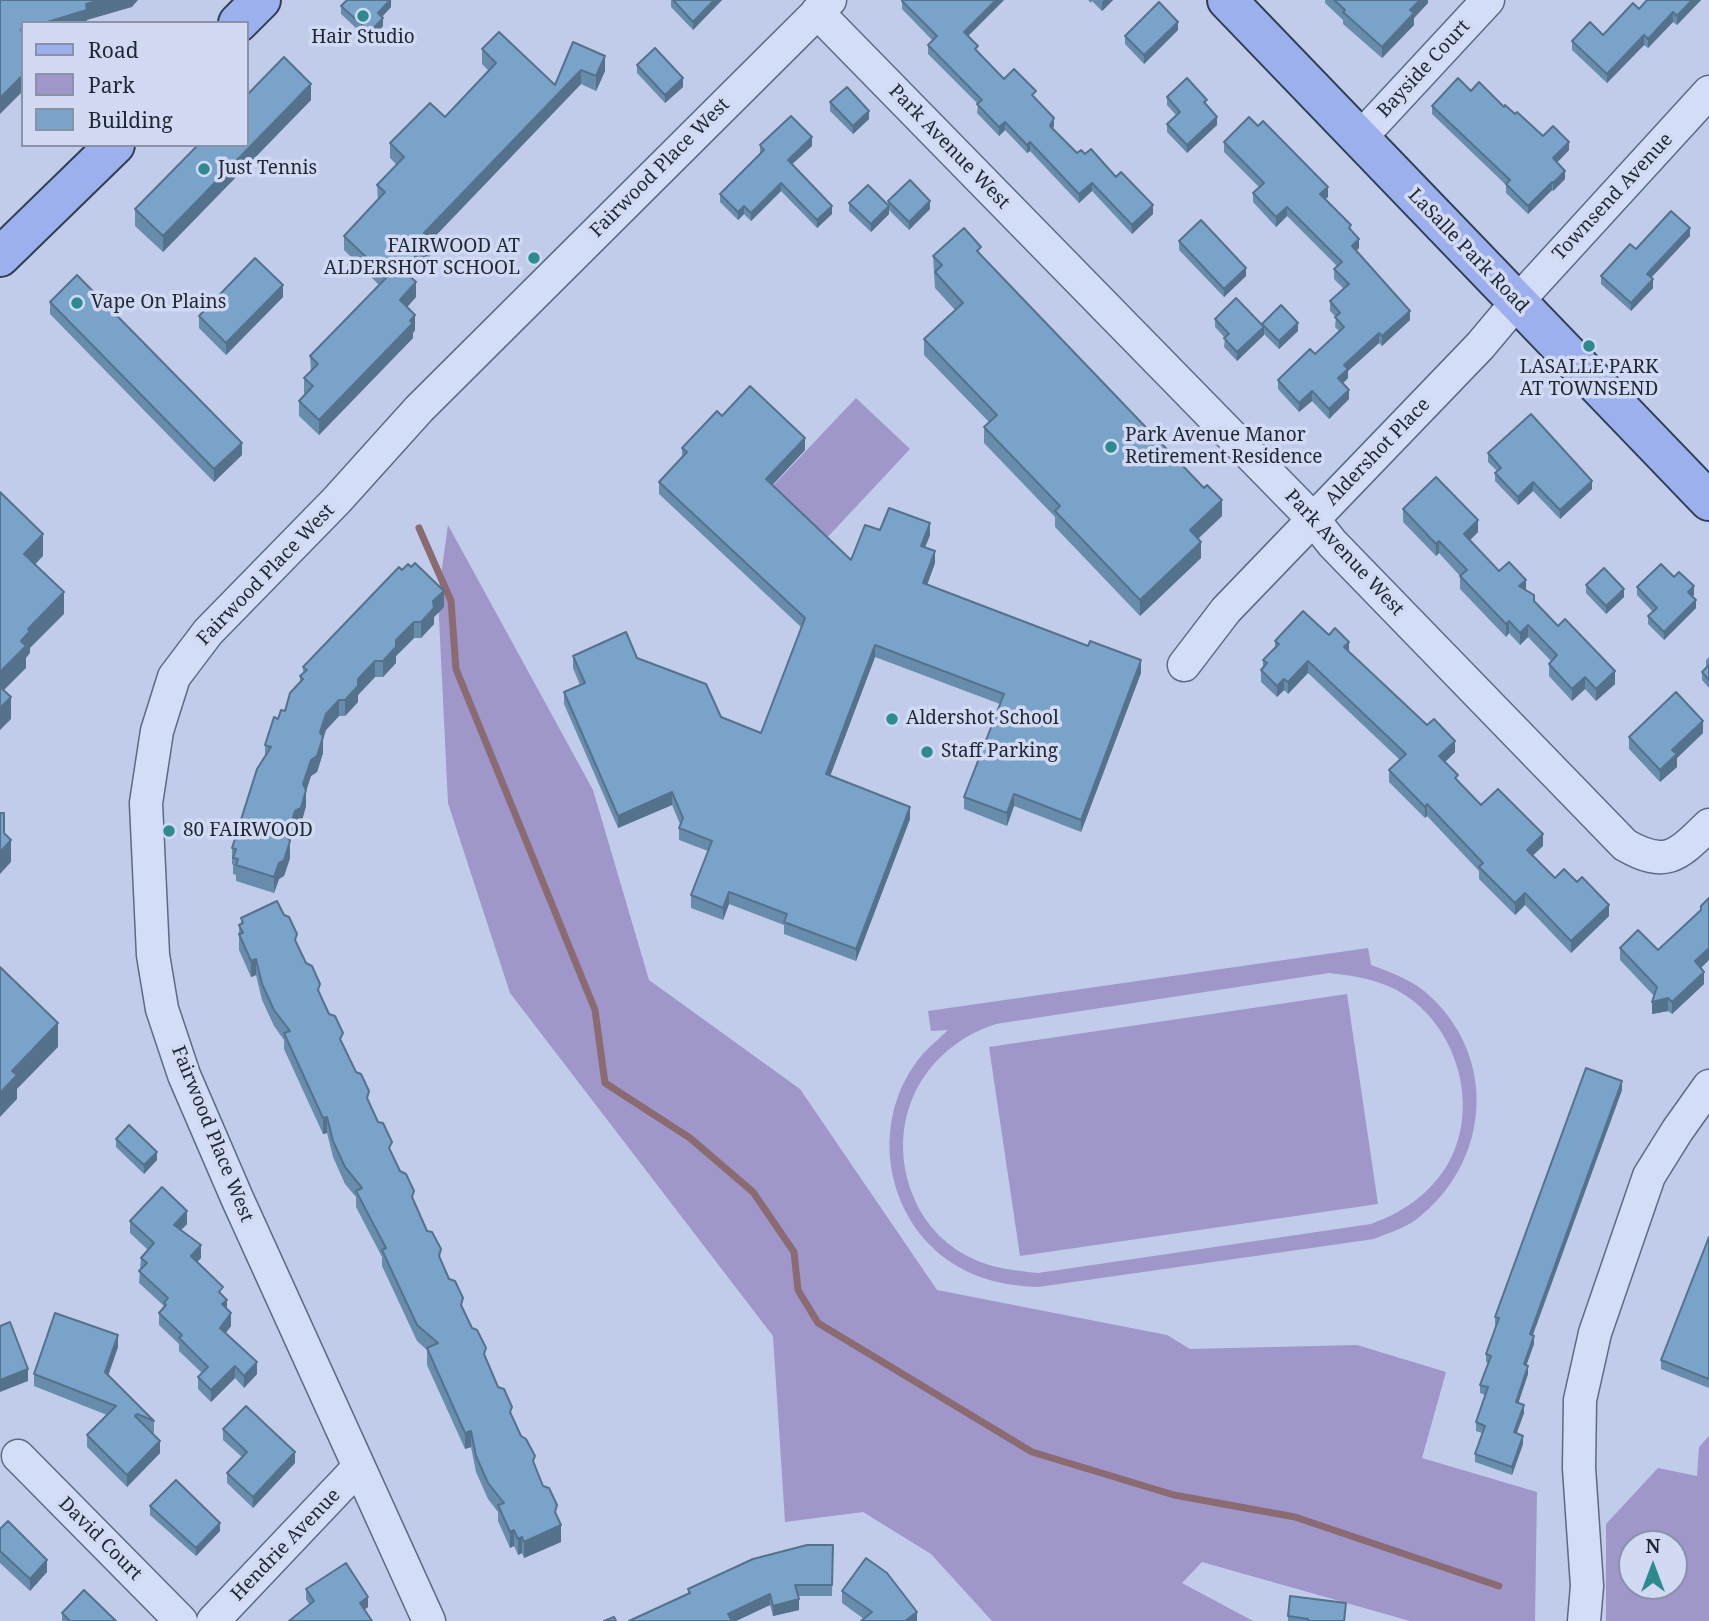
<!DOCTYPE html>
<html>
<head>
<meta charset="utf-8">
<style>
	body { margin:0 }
	#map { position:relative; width:1709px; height:1621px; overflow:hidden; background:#c1cceb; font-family:"Noto Serif",serif }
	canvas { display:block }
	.legend { position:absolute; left:21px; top:21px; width:228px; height:126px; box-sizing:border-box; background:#d1d9f3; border:2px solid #8992a7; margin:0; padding:9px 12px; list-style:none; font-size:21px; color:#1d2834 }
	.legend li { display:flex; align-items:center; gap:14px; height:35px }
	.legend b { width:35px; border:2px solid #8992a7 }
	.north { position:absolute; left:1618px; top:1530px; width:70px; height:70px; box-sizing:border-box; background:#d1d9f3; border:2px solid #8992a7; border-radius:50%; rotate:0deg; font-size:19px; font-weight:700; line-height:28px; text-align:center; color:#1d2834 }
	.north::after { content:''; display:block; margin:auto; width:24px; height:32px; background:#2d8b90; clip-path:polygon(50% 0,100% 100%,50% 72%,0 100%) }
</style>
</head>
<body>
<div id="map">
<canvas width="1709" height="1621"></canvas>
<ul class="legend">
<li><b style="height:9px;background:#9bb0ed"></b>Road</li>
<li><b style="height:19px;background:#9f96c9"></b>Park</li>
<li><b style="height:19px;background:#79a3c8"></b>Building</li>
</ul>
<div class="north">N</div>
</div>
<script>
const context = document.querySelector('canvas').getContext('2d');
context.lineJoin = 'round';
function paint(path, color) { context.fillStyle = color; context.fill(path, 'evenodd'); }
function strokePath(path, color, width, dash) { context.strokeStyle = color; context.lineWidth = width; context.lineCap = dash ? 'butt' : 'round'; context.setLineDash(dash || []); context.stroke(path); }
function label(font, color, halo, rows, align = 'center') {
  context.font = font + ' "Noto Serif",serif'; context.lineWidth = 7; context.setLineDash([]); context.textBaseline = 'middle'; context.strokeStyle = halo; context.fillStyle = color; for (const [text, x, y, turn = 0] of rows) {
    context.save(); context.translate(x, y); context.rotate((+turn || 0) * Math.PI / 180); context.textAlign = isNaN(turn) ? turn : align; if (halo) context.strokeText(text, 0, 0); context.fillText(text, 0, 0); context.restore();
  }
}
const green = new Path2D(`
	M856,398L910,449L823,542L768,491Z
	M448,525L593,790L649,980L800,1089L937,1290L1167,1335L1190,1349L1357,1345L1446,1372L1422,1458L1537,1492L1535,1621H1410L1202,1562L1182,1583L1253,1621H992L931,1554L863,1512L785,1522L773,1336L510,993L448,803L438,597Z
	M1368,948L1371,965C1393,973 1415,981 1432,998C1498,1061 1489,1163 1417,1219C1405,1228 1388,1233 1374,1239L1038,1287C1008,1286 978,1280 952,1263C885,1219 869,1124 918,1060C926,1049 938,1040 948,1030L931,1031L928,1011ZM1329,973C1356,976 1382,980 1405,995C1459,1030 1481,1111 1446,1167C1428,1195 1402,1213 1371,1224L1038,1273C1011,1270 987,1268 962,1253C941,1241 923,1220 914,1198C883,1124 921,1048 996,1024Z
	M1347,994L1378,1204L1020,1256L989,1047Z
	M1709,1436V1621H1606V1524L1658,1468L1697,1476L1699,1447ZM1632,1544H1674V1586H1632Z`);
const stream = new Path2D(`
	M419,528L451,601L456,669L595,1010L605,1083L690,1138L753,1192L794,1252L798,1290L818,1323L1032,1452L1174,1495L1295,1517L1499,1586`);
const minor = new Path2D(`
	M817,12L1314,520L1332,543L1625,845C1667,869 1678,855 1709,825
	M1360,138L1488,0
	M1184,665L1226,610L1480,346L1517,302L1709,92
	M18,1456L181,1621
	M213,1621L358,1468
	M429,1621L237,1198L184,1075L162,1009L153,955L146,803L157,731L174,677L208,632L337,500L419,409L830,0
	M1584,1621L1587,1586L1579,1468L1580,1400L1595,1333L1649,1176L1677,1131L1709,1086`);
const major = new Path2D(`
	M1227,0L1709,501
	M238,23L261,0
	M0,257L115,145`);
const wall = new Path2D(`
	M391,0V7L382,17L383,26L370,41L341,14V6Z
	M671,0H722L693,30L671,7Z
	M1004,0L968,36L978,53L1004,79L1036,99L1054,126L1053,129L1077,153L1085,154L1116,177L1153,214L1132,234L1092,191L1079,203L1030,151L1027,153L1005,130L999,136L977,113L978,104L928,54V45L933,41L902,9V1Z
	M1088,0H1113L1102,11L1092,1L1091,3Z
	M1325,0H1428V3L1414,18V25L1382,58L1343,24V20L1325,3Z
	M1647,0H1701L1677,25L1673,22L1648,48L1644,45L1607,83L1572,50V41L1603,35L1639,9Z
	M1178,30L1144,64L1125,44V36Z
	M573,42L605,71L596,91L581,84L431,240V255L411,277L416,297L407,307L415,330L413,333V338L319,435L299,416V401L305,394L304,393V378L311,371L310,356L379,285L344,250V236L378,200L377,185L397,165L390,158V143L445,117L489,71L482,64V49L555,85Z
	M637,65L683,87L665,103L637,73Z
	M1471,91L1504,107L1543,136L1569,150L1557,162L1565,179L1553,191L1552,190L1528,214L1506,193V185L1432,114V106Z
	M1167,97L1207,105L1217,125L1187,153L1167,132V124L1176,115L1167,105Z
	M311,100L163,252L135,226V209Z
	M830,102L869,119L853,134L830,111Z
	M1224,142L1328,197L1325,199L1351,231L1359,248L1356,251L1410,320L1382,346L1379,343L1348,371V378L1343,383L1349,399L1329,419L1312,401L1299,412L1278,389V380L1315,354L1340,332L1335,327L1336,317L1330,311V301L1344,289L1334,279V269L1337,266L1287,216L1276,227L1253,202V193L1259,187L1224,152Z
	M760,145L812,146L792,164L832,214L817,228L781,191L751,221L744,214L738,220L720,202V194L760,154Z
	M888,201L930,209L909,230L889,210V214L871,232L849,211V203L888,206Z
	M1690,236L1651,278L1653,288L1631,311L1601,284V276L1636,249Z
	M1179,241L1246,276L1224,297L1179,250Z
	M933,256H981L1222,516L1198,539L1201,558L1140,616L1055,527V517L984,443V427L989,422L924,355V339L955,310L935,288Z
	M283,297L226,355L199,328V316Z
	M50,302L242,455L214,482L50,314Z
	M1215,319L1262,325L1298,331L1279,349L1264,334V335L1237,361L1224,347L1225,338L1215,327Z
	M722,416L805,450L772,485L851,560L880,530L930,535L925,547L935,563L927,585L1141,673L1081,832L1014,806L1007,826L964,809V797L1000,704L875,657L830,776L910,819L856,961L784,934V925L729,904L723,920L691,908V895L708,851L679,840V828L680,824L672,805L618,828L564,704V692L580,685L573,668V656L637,658L721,717L761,733L801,627L659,494V482L682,457V448Z
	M1488,453L1592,489L1560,519L1533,491L1518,505L1495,481V473L1497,471L1488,462Z
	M1403,509L1478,532L1470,540L1499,571L1526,590L1534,601L1615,684L1596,701L1585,689L1572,701L1549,676V664L1551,661L1528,637L1520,645L1509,633L1506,637L1460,589V576L1439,553L1436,556L1403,522Z
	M1674,577L1694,595L1692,596L1696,608L1664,640L1648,624V616L1653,612L1637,595V587Z
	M1586,585L1624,597L1606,614L1586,593Z
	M444,607L434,617V624L421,638H414L396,656V663L383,677H375L358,695V702L345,716H339L326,730L323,739V753L317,772L311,776L306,791V806L301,824L295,827L290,842V858L284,876L279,879L274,893L236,881V875L233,874V865L232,864V848L265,756V745L278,719L285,711L300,682V676L303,673V667Z
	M1329,635L1349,651L1455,752L1445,762L1458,781L1481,805L1543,846L1533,855L1555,878L1609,916L1571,953L1525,905L1515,915L1479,879V871L1427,816L1425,818L1389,782V770L1400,760L1308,673L1288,694L1284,690L1277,697L1261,682V670L1263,667V660L1275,647V641Z
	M1709,657V688L1702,680V672L1706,668V660Z
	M1703,733L1677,758V767L1660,782L1629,749V737Z
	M241,918L297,945L557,1516L561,1542L524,1558L522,1553L518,1555L514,1546L510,1548L498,1521V1512L488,1499L476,1472L471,1447L465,1449L427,1365V1350L417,1341L382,1266V1257L356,1207V1197L345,1184L333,1157L327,1133L323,1134L284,1049V1040L274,1026L262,1000L256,975L251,977L239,950V925L241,924Z
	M1620,948L1658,950L1701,968L1704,984L1672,1014L1668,1011L1652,1014L1654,996L1620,960Z
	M1622,1090L1532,1335L1534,1344L1526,1365L1528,1374L1518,1403L1524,1413L1516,1433L1523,1444L1512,1475L1475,1462V1454L1482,1433L1476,1431V1422L1485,1395L1480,1393V1385L1488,1363L1486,1362V1354L1496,1326L1495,1325V1317Z
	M116,1139L157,1160L144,1174L116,1147Z
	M130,1221L187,1224L181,1230L201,1258L197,1262L223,1296L231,1326L226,1333L257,1374L244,1388L235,1378L211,1402L198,1389V1377L202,1373L179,1351V1344L159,1325V1313L164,1306L139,1283L141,1258L148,1250L130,1233Z
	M1709,1237V1388L1661,1369V1360Z
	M118,1347L108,1375L154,1421V1433L151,1432L160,1453L127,1487L87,1447V1435L107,1415L34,1386V1374Z
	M223,1429L295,1463L253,1508L227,1483V1473L242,1457L223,1440Z
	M150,1506L220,1531L196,1556L150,1515Z
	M0,1529L47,1572L30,1591L0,1563Z
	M833,1545L832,1596H798L799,1610L773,1616L770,1605L736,1621H629L688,1593V1589Z
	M306,1589L368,1607L364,1610L309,1604L306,1599Z
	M842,1591L917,1621L864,1619L842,1603Z
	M1346,1603L1345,1621H1288V1616Z
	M62,1613L116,1621H62Z`);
const shadedWall = new Path2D(`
	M101,0H138L132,7L87,20V23H44L86,4Z
	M390,0H391V7L378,21V13Z
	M714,0H722L693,30V22Z
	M996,0H1004L964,40V32Z
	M1104,0H1113L1102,11V3Z
	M1420,0H1428V3L1414,18V25L1382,58V47L1410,10Z
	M1692,0H1701L1677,25V16Z
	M1673,12V22L1648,48V39Z
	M383,18V26L370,41V32Z
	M1178,22V30L1144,64V55Z
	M1644,35V45L1607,83V74Z
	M605,56V71L596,91V76Z
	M581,70V84L424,248V233Z
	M23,75V91L0,114V98Z
	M683,78V87L665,103V95Z
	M311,84V100L163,252V236Z
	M869,111V119L853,134V126Z
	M1217,117V125L1187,153V145Z
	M1054,118V126L1050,134V126Z
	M1005,122V130L999,136V127Z
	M812,137V146L788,168V160Z
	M1030,142V151L1027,153V145Z
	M1569,142V150L1553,167V158Z
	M1565,171V179L1553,191V183Z
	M1552,182V190L1528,214V206Z
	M781,183V191L751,221V213Z
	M1092,183V191L1079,203V194Z
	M1328,187V197L1320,204V194Z
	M930,201V209L909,230V222Z
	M1153,205V214L1132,234V225Z
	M744,206V214L738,220V212Z
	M832,206V214L817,228V220Z
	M889,206V214L871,232V224Z
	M1287,207V216L1276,227V217Z
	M1690,228V236L1647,282V274Z
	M1359,239V248L1352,255V246Z
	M431,240V255L403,285V270Z
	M1246,268V276L1224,297V289Z
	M1653,279V288L1631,311V303Z
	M416,282V297L400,315V300Z
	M283,285V297L226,355V343Z
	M1410,311V320L1382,346V336Z
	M415,315V330L413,333V338L319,435V420Z
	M1298,323V331L1279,349V341Z
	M1264,327V335L1237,361V352Z
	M1379,333V343L1348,371V378L1338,388V378L1344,365Z
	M1349,390V399L1329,419V409Z
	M1312,391V401L1299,412V403Z
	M805,438V450L766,492V479Z
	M242,443V455L214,482V469Z
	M1592,481V489L1560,519V510Z
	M1533,482V491L1518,505V497Z
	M1222,500V516L1190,546V530Z
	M1478,520V532L1464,546V534Z
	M930,523V535L921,558V546Z
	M43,534V556L24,576V554Z
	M1439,541V553L1436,556V544Z
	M1201,542V558L1140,616V600Z
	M935,551V563L923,596V583Z
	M1526,580V592L1519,586Z
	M1694,586V595L1688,600V592Z
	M1624,589V597L1606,614V606Z
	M444,591V607L434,617V624L421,638V622L433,601Z
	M64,592V614L30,648V653L26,658V668L0,694V672L28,629Z
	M1696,600V608L1664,640V632Z
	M1509,621V633L1506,637V624Z
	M414,622V638L396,656V663L383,677V661L396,640Z
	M1528,625V637L1520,645V633Z
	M1349,642V653L1344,647Z
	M875,645V657L826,787V774Z
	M1141,660V673L1081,832V820Z
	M375,661V677L358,695V702L345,716V700L358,679Z
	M1308,661V673L1288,694V682Z
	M1615,671V684L1596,701V689Z
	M1585,677V689L1572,701V689Z
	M1284,679V690L1277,697V686Z
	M11,697V719L0,730V708Z
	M339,700V716L326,730L323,739V753L317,772L311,776L306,791V806L301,824L295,827L290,842V858L284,876L279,879L274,893V877L326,714Z
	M1703,721V733L1677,758V767L1660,782V770L1672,750Z
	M1455,741V752L1439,768V756Z
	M672,792V805L618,828V816Z
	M1014,794V806L1007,826V813Z
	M1427,804V816L1425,818V807Z
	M910,807V819L856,961V949Z
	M1543,834V846L1527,861V850Z
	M11,840V862L0,874V852Z
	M729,892V904L723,920V908Z
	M1525,893V905L1515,915V903Z
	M1609,905V916L1571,953V941Z
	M1709,948V960L1695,974V961Z
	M256,959V975L251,977V961Z
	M1704,972V984L1672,1014V1002Z
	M1668,998V1011L1652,1014V1002Z
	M58,1023V1047L17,1089V1099L0,1117V1093L12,1071Z
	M1622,1081V1090L1530,1343V1334Z
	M327,1117V1133L323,1134V1118Z
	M157,1152V1160L144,1174V1165Z
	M187,1211V1224L174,1237V1225Z
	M201,1245V1258L191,1268V1256Z
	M227,1300V1312L222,1304Z
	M231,1313V1326L220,1340V1328Z
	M118,1335V1347L105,1385V1372Z
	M1534,1336V1344L1524,1372V1364Z
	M257,1362V1374L244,1388V1376Z
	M235,1366V1378L211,1402V1390Z
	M1528,1366V1374L1516,1410V1402Z
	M28,1369V1381L0,1392V1380Z
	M1524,1405V1413L1514,1441V1432Z
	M471,1431V1447L465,1449V1433Z
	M1523,1436V1444L1512,1475V1467Z
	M160,1441V1453L127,1487V1475Z
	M295,1452V1463L253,1508V1497Z
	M220,1523V1531L196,1556V1548Z
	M561,1525V1542L524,1558V1542Z
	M514,1530V1546L510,1548V1532Z
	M522,1537V1553L518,1555V1539Z
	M47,1560V1572L30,1591V1579Z
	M770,1594V1605L736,1621H728V1614Z
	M368,1597V1607L360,1613V1603Z
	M799,1599V1610L773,1616V1606Z
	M917,1612V1621H905Z`);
const building = new Path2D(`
	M0,0H101L86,4L87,10L44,23H23V29H21L23,36V75L0,98Z
	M347,0H390L378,13L383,18L370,32L341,6Z
	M673,0H714L693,22Z
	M903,0H996L964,32L978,46L975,49L1004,79L1014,69L1036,91L1032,95L1054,118L1050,126L1077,153L1081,150L1085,154L1091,149L1116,177L1121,172L1153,205L1132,225L1092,183L1079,194L1030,142L1027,145L1005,122L999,127L977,104L982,100L928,45L937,36L902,1Z
	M1334,0H1420L1410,10L1414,13L1382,47L1343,12L1345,10Z
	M1647,0H1692L1677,16L1673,12L1648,39L1644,35L1607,74L1572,41L1590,22L1603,35L1633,3L1639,9Z
	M1159,2L1178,22L1144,55L1125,36Z
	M499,32L555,85L573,42L605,56L596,76L581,70L424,233L431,240L403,270L416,282L400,300L415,315L410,321L413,323L319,420L299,401L313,386L304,378L318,364L310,356L387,277L344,236L385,192L377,185L404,157L390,143L430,103L445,117L496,63L482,49Z
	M655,48L683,78L665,95L637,65Z
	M284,57L311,84L163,236L135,209L198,145H247V95Z
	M1187,78L1207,100L1204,102L1217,117L1187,145L1167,124L1180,112L1167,97Z
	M1458,78L1471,91L1479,82L1504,107L1505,105L1515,114L1517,112L1543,136L1553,126L1569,142L1553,158L1565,171L1553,183L1552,182L1528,206L1506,184L1510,180L1432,106Z
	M847,87L869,111L853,126L830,102Z
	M791,116L812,137L788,160L832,206L817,220L781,183L751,213L744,206L738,212L720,194L764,150L760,145Z
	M1249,117L1258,126L1263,121L1328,187L1320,194L1351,225L1349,228L1359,239L1352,246L1410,311L1382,336L1379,333L1344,365L1348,369L1338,378L1349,390L1329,409L1312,391L1299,403L1278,380L1310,349L1315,354L1344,327L1335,317L1340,313L1330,301L1349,284L1334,269L1342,262L1287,207L1276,217L1253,193L1264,183L1224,142Z
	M910,180L930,201L909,222L888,201Z
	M868,185L889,206L871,224L849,203Z
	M1671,211L1690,228L1647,274L1653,279L1631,303L1601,276L1630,244L1636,249Z
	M1201,220L1246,268L1224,289L1179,241Z
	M964,228L981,247L977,251L1204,488L1207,485L1222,500L1190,530L1201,542L1140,600L1055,511L1060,506L984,427L997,415L924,339L963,303L935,272L942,265L933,256Z
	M255,258L283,285L226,343L199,316Z
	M77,275L242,443L214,469L50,302Z
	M1236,298L1264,327L1237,352L1224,338L1229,334L1215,319Z
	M1281,305L1298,323L1279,341L1262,324Z
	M750,386L805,438L766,479L851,560L865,525L880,530L889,508L930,523L921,546L935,551L923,583L1088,646L1090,641L1141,660L1081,820L1014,794L1007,813L964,797L1004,694L875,645L826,774L910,807L856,949L784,922L787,914L729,892L723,908L691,895L712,841L679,828L683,818L672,792L618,816L564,692L585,683L573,656L626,632L637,658L706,684L721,717L761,733L805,618L659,482L687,452L682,448L717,411L722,416Z
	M1531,414L1592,481L1560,510L1533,482L1518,497L1495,473L1501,468L1488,453Z
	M1436,477L1478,520L1464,534L1499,571L1509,562L1526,580L1519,586L1534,595V601L1558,626L1565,619L1615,671L1596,689L1585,677L1572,689L1549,664L1557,655L1528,625L1520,633L1509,621L1506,624L1460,576L1467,570L1439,541L1436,544L1403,509Z
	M0,492L43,534L24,554L64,592L28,629L30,631L21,641L26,646L0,672Z
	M415,563L444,591L433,601L434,608L421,622H414L396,640V647L383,661H375L358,679V686L345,700H339L326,714L320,732L323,737L317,756L311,760L303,784L306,790L301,808L295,811L287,836L290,841L284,860L279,863L274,877L236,865L238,859L233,858L236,849L232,848L257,769L271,747L265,745L274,717L278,719L281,710L285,711L290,693L303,679L300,676L307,670L303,667L399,567L402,570L408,564L411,567Z
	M1661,564L1674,577L1679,572L1694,586L1688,592L1696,600L1664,632L1648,616L1657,608L1637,587Z
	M1604,568L1624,589L1606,606L1586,585Z
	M1303,611L1329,635L1335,628L1349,642L1344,647L1427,725L1434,719L1455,741L1439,756L1458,775L1455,778L1481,805L1498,789L1543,834L1527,850L1555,878L1564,869L1577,882L1582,877L1609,905L1571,941L1525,893L1515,903L1479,867L1483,863L1427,804L1425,807L1389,770L1406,754L1308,661L1288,682L1284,679L1277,686L1261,670L1267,663L1263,660L1279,644L1275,641Z
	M1709,665V680L1702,672Z
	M0,687L11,697L0,708Z
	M1676,692L1703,721L1672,750L1677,754L1660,770L1629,737Z
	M0,813H4V833L11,840L0,852Z
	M1709,898V948L1695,961L1704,972L1672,1002L1668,998L1652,1002L1657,987L1620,948L1638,930L1658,950L1701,910V906Z
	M277,901L284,915L289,917L297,934L295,940L306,963L312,966L320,984L318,990L329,1014L335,1016L343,1033L340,1039L356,1072L361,1074L369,1091L367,1098L378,1122L383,1123L392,1142L389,1148L400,1171L406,1174L414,1191L412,1197L427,1231L432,1232L441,1249L439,1256L449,1279L455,1281L463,1298L461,1305L472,1328L477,1330L486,1348L484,1354L498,1387L504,1389L512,1407L510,1412L521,1436L526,1439L535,1456L533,1461L543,1486L549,1488L557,1505L555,1512L561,1525L524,1542L522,1537L518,1539L514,1530L510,1532L498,1505L504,1503L488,1483L476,1456L471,1431L465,1433L427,1348L438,1343L417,1325L382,1250L386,1248L356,1191L362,1188L345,1167L333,1141L327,1117L323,1118L284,1033L290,1031L274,1010L262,984L256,959L251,961L239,934L243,933L239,925L243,923L241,918Z
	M0,967L58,1023L12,1071L17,1075L0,1093Z
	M1586,1068L1622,1081L1530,1334L1534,1336L1524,1364L1528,1366L1516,1402L1524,1405L1514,1432L1523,1436L1512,1467L1475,1454L1485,1426L1476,1422L1488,1387L1480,1385L1491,1356L1486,1354L1499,1318L1495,1317Z
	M129,1125L157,1152L144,1165L116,1139Z
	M162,1187L187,1211L174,1225L201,1245L191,1256L223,1287L219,1292L227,1300L222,1304L231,1313L220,1328L257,1362L244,1376L235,1366L211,1390L198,1377L208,1367L179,1338L182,1335L159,1313L166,1305L164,1303L168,1298L139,1271L147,1263L141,1258L154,1243L130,1221Z
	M1709,1237V1379L1661,1360Z
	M55,1313L118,1335L105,1372L154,1421L137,1414L135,1416L160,1441L127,1475L87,1435L116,1406L34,1374Z
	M10,1322L28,1369L0,1380V1326Z
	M246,1406L295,1452L253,1497L227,1473L247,1452L223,1429Z
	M176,1480L220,1523L196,1548L150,1506Z
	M8,1521L47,1560L30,1579L0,1551V1529Z
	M807,1545H833L832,1585H795L799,1599L773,1606L770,1594L728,1614L732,1621H629L690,1593L688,1589L753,1559Z
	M866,1558L887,1573L917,1612L905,1621H861L872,1612L842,1591Z
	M346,1563L368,1597L360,1603L372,1621H289L314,1601L306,1589Z
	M84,1590L116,1621H70L62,1613Z
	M1290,1596L1346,1603L1344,1621H1308V1619L1288,1616Z
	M614,1617L616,1621H604Z`);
const markers = [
	[363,16,7,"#2d8b90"],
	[204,169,7,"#2d8b90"],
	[534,258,7,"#2d8b90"],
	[77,303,7,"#2d8b90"],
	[1589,346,7,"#2d8b90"],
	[1111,447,7,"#2d8b90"],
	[892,719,7,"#2d8b90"],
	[927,752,7,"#2d8b90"],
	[169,831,7,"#2d8b90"]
];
const poiNames = [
	["Hair Studio",363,38,"center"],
	["Just Tennis",218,169],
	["FAIRWOOD AT",520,247,"right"],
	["ALDERSHOT SCHOOL",520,269,"right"],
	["Vape On Plains",91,303],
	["LASALLE PARK",1589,368,"center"],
	["AT TOWNSEND",1589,390,"center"],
	["Park Avenue Manor",1125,436],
	["Retirement Residence",1125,458],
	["Aldershot School",906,719],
	["Staff Parking",941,752],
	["80 FAIRWOOD",183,831]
];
const streetNames = [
	["Bayside Court",1424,69,-47],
	["Park Avenue West",949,147,46],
	["Fairwood Place West",660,168,-45],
	["Townsend Avenue",1613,197,-47],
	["LaSalle Park Road",1468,251,46],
	["Aldershot Place",1378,452,-46],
	["Park Avenue West",1344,553,47],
	["Fairwood Place West",266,575,-46],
	["Fairwood Place West",212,1134,68],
	["David Court",100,1539,45],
	["Hendrie Avenue",286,1545,-46]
];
paint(green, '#9f96c9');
strokePath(stream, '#8b6b72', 7);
strokePath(minor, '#5a6b84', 35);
strokePath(major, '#2e3f52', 42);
strokePath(minor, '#d4ddf7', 32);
strokePath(major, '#9bb0ed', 38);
paint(wall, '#688cac');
paint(shadedWall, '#55728c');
paint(building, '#79a3c8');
strokePath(building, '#55728c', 2);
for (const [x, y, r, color] of markers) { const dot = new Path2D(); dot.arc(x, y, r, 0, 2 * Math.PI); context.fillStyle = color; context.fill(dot); strokePath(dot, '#d1d9f3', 2.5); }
label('19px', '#1d2834', '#d1d9f3', poiNames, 'left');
label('19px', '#1d2834', '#d1d9f3', streetNames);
</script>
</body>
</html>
